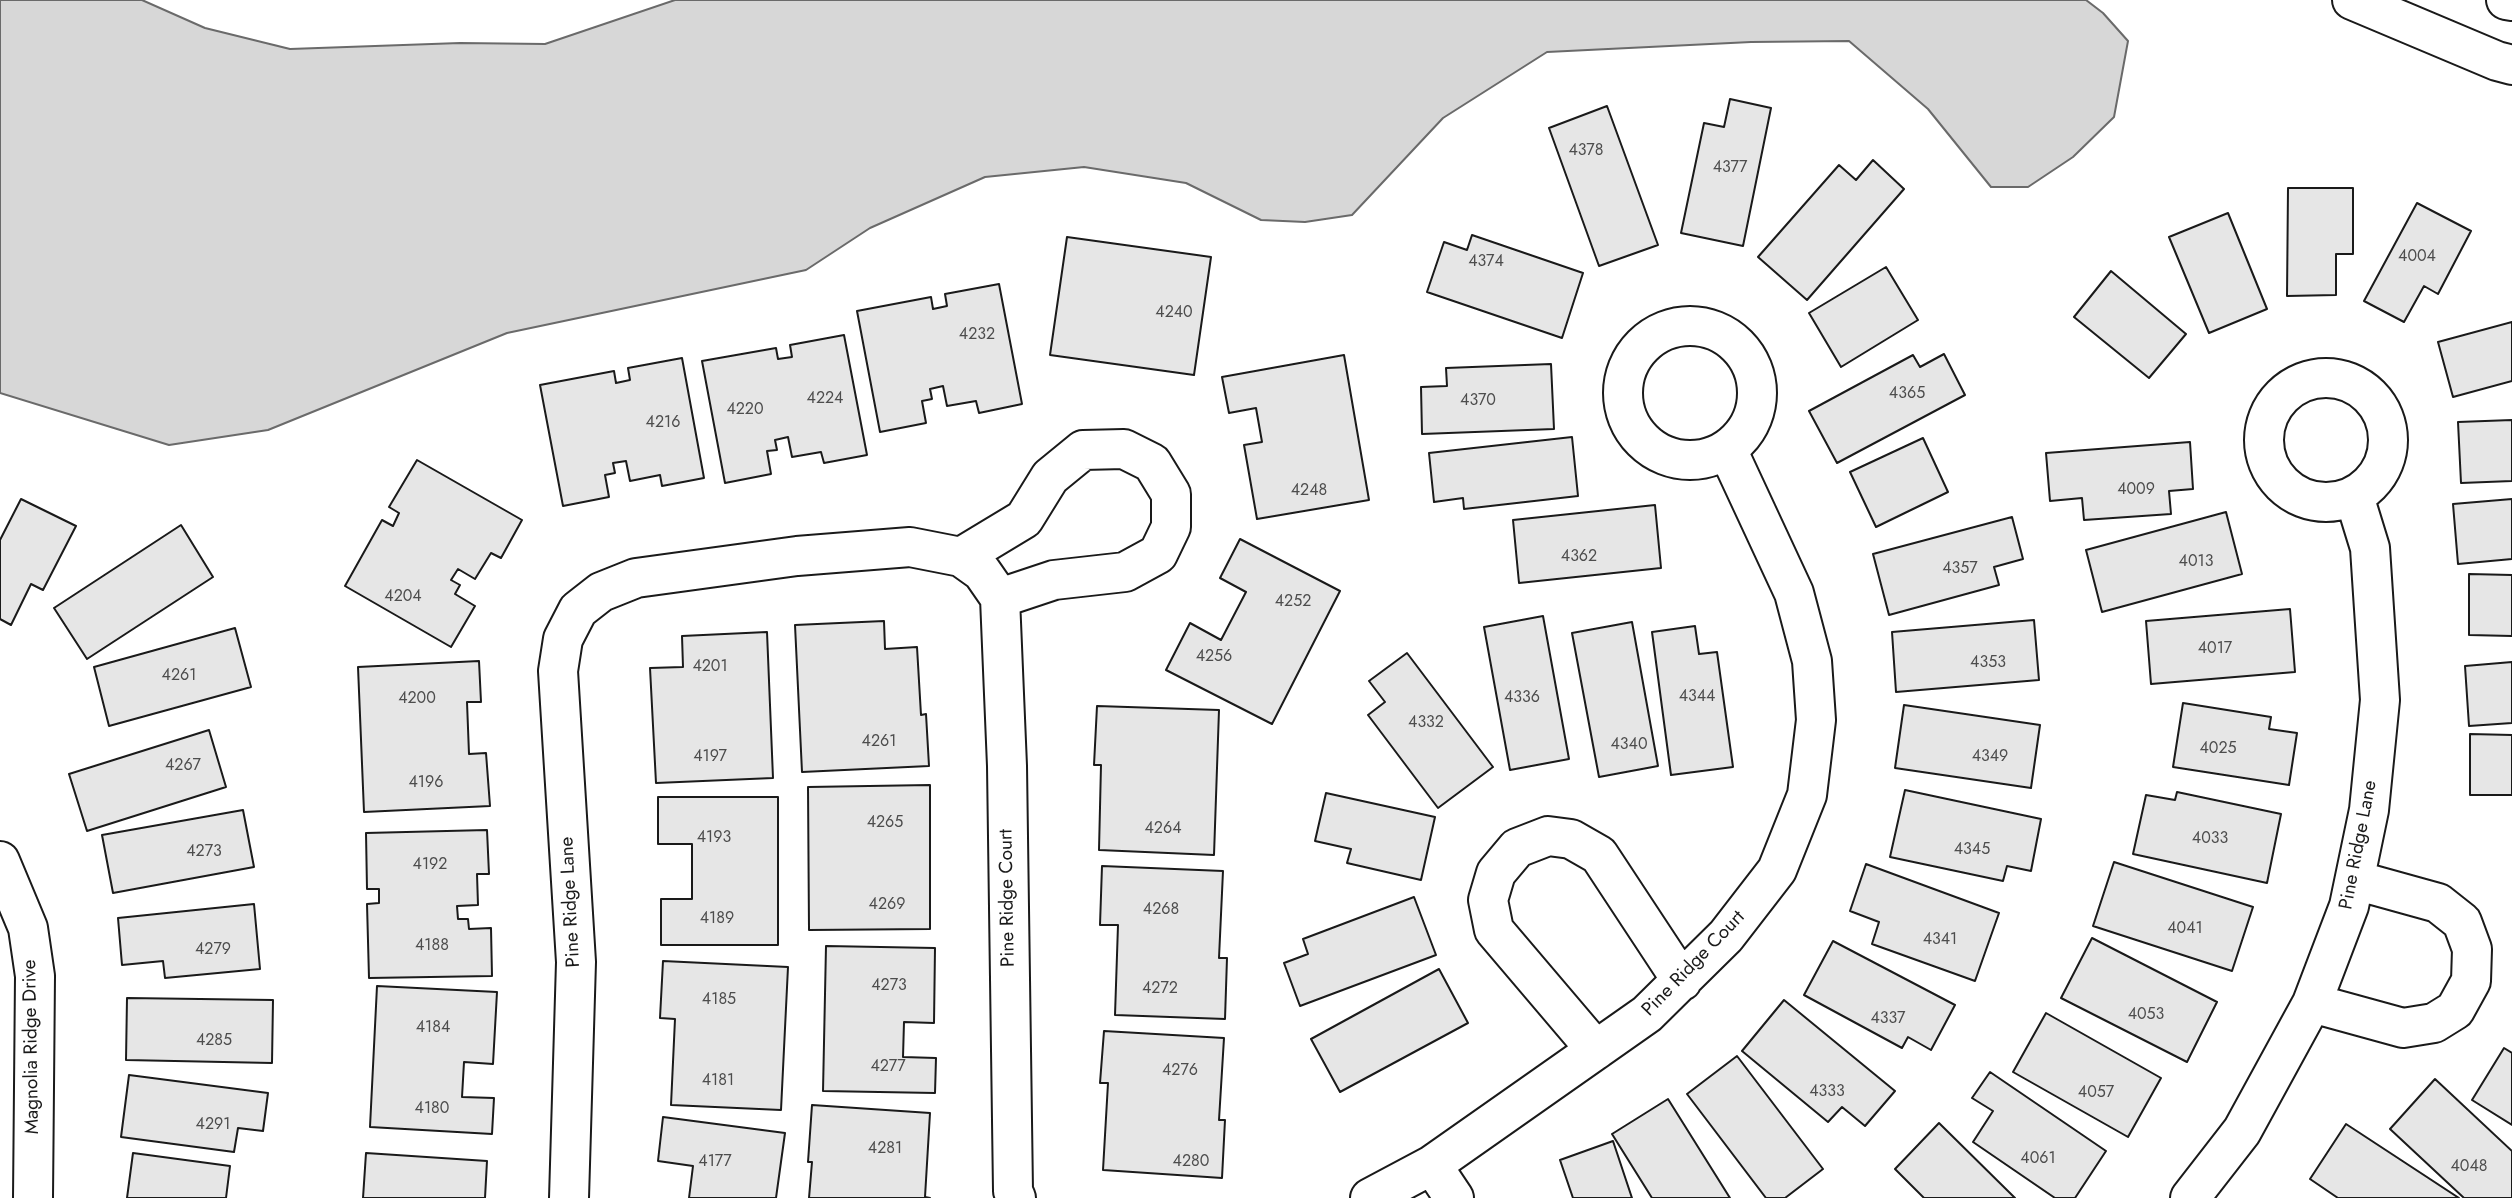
<!DOCTYPE html>
<html>
<head>
<meta charset="utf-8">
<style>
	body { margin:0 }
	canvas { display:block; background:#fff }
</style>
</head>
<body>
<canvas width="2512" height="1198"></canvas>
<script>
const context = document.querySelector('canvas').getContext('2d');
context.lineJoin = 'round';
function paint(path, color) { context.fillStyle = color; context.fill(path, 'evenodd'); }
function strokePath(path, color, width, dash) { context.strokeStyle = color; context.lineWidth = width; context.lineCap = dash ? 'butt' : 'round'; context.setLineDash(dash || []); context.stroke(path); }
function label(font, color, halo, rows, align = 'center') {
  context.font = font + ' Jost,sans-serif'; context.lineWidth = 5; context.setLineDash([]); context.textBaseline = 'middle'; context.strokeStyle = halo; context.fillStyle = color; for (const [text, x, y, turn = 0] of rows) {
    context.save(); context.translate(x, y); context.rotate((+turn || 0) * Math.PI / 180); context.textAlign = isNaN(turn) ? turn : align; if (halo) context.strokeText(text, 0, 0); context.fillText(text, 0, 0); context.restore();
  }
}
const water = new Path2D(`
	M0,0H142L205,28L290,49L460,43L545,44L675,0H2086L2103,13L2128,41L2114,117L2073,157L2028,187H1991L1928,109L1849,41L1751,42L1547,52L1443,118L1352,215L1305,222L1261,220L1186,183L1084,167L985,177L870,228L806,270L507,333L268,430L169,445L0,393Z`);
const building = new Path2D(`
	M1730,99L1771,108L1743,246L1681,233L1704,123L1724,127Z
	M1607,106L1658,245L1599,266L1549,128Z
	M1873,160L1904,189L1807,300L1758,257L1839,165L1856,180Z
	M2288,188H2353V254H2336V295L2287,296Z
	M2417,203L2471,231L2438,294L2424,286L2404,322L2364,301Z
	M2228,213L2267,309L2209,333L2169,237Z
	M1472,235L1583,273L1562,338L1427,292L1444,242L1467,250Z
	M1067,237L1211,257L1194,375L1050,355Z
	M1886,267L1918,320L1841,367L1809,313Z
	M2111,271L2186,334L2149,378L2074,317Z
	M999,284L1022,404L979,413L976,401L947,406L943,386L930,389L932,399L922,401L926,423L880,432L857,311L931,297L933,309L947,306L945,294Z
	M2512,322V381L2453,397L2438,342Z
	M844,335L867,455L824,463L821,452L792,457L788,437L775,440L777,450L767,451L771,474L725,483L702,361L776,348L778,359L792,357L790,345Z
	M1944,354L1965,395L1837,463L1809,411L1913,355L1920,367Z
	M1344,355L1369,500L1257,519L1244,445L1262,442L1256,408L1229,413L1222,377Z
	M682,358L704,478L662,486L660,475L630,481L626,461L613,463L615,473L605,475L609,497L563,506L540,385L614,371L616,383L630,380L628,368Z
	M1551,364L1554,429L1422,434L1421,387L1447,386L1446,368Z
	M2512,420V481L2461,483L2458,422Z
	M1572,437L1578,496L1464,509L1463,498L1434,502L1429,453Z
	M1923,438L1948,492L1876,527L1850,472Z
	M2190,442L2193,489L2169,491L2171,514L2084,520L2082,498L2050,501L2046,453Z
	M417,460L522,520L501,558L491,553L475,579L458,569L451,580L460,585L455,594L475,606L451,647L345,586L382,520L393,526L399,513L389,507Z
	M21,499L76,526L43,590L31,584L11,625L0,619V540Z
	M2512,499V559L2458,564L2453,504Z
	M1655,505L1661,568L1519,583L1513,520Z
	M2226,512L2242,574L2102,612L2086,550Z
	M2012,517L2023,559L1994,567L1999,585L1889,615L1873,554Z
	M181,525L213,577L87,659L54,608Z
	M1240,539L1340,591L1272,724L1166,670L1190,623L1221,640L1246,592L1220,578Z
	M2469,574L2512,575V636L2469,635Z
	M2290,609L2295,672L2151,684L2146,621Z
	M1543,616L1569,759L1510,770L1484,627Z
	M2034,620L2039,680L1896,692L1892,632Z
	M884,621L885,649L917,647L921,715L926,714L929,766L802,772L795,625Z
	M1632,622L1658,766L1599,777L1572,633Z
	M1695,626L1699,654L1717,652L1733,767L1671,775L1652,632Z
	M235,628L251,687L109,726L94,667Z
	M767,632L773,778L656,783L650,668L683,667L682,636Z
	M1407,653L1493,767L1438,808L1368,715L1385,702L1369,681Z
	M479,661L481,702H467L469,754L486,753L490,806L364,812L358,667Z
	M2512,662V723L2469,726L2465,666Z
	M2183,703L2271,717L2269,729L2297,733L2289,785L2173,767Z
	M1904,705L2040,725L2031,788L1895,768Z
	M1097,706L1219,710L1214,855L1099,850L1101,765H1094Z
	M209,730L226,787L87,831L69,774Z
	M2470,734L2512,735V795H2470Z
	M930,785V929L809,930L808,787Z
	M1905,790L2041,819L2031,871L2007,866L2003,881L1890,857Z
	M2177,792L2281,814L2267,883L2133,854L2146,795L2175,800Z
	M1326,793L1435,817L1421,880L1347,863L1351,849L1315,841Z
	M658,797H778V945H661V899H692V844H658Z
	M243,810L254,867L113,893L102,835Z
	M487,830L489,874H477L478,905L457,906L458,919H468L469,929L491,928L492,976L369,978L367,904L379,903V889H367L366,833Z
	M2114,862L2253,907L2232,971L2093,926Z
	M1866,864L1999,913L1975,981L1872,944L1879,922L1850,911Z
	M1102,866L1223,871L1219,958H1227L1225,1019L1115,1015L1118,925H1100Z
	M1414,897L1436,955L1300,1006L1284,963L1308,954L1303,939Z
	M254,904L260,969L165,978L163,961L122,965L118,918Z
	M2092,938L2217,1002L2187,1062L2061,998Z
	M1833,941L1955,1005L1931,1050L1908,1037L1902,1048L1804,995Z
	M826,946L935,948L934,1023L904,1022L903,1057L936,1058L935,1093L823,1091Z
	M663,961L788,967L781,1110L671,1105L675,1019L660,1018Z
	M1439,969L1468,1023L1340,1092L1311,1039Z
	M377,986L497,992L493,1064L464,1062L462,1097L494,1098L492,1134L370,1127Z
	M127,998L273,1000L272,1063L126,1060Z
	M1784,1000L1895,1091L1865,1126L1842,1107L1828,1122L1742,1051Z
	M2046,1013L2161,1078L2128,1137L2013,1072Z
	M1104,1031L1224,1038L1219,1120H1225L1222,1178L1103,1170L1108,1083H1100Z
	M2504,1048L2512,1053V1125L2472,1100Z
	M1737,1056L1823,1169L1785,1198H1766L1687,1094Z
	M1990,1072L2106,1151L2075,1198H2055L1973,1142L1993,1111L1972,1098Z
	M129,1075L268,1093L263,1131L238,1128L234,1152L121,1137Z
	M2435,1079L2512,1151V1198H2464L2390,1129Z
	M1668,1099L1730,1198H1652L1612,1134Z
	M812,1105L930,1113L925,1197L930,1198H809L812,1162H808Z
	M663,1117L785,1133L776,1198H689L693,1166L658,1161Z
	M1939,1123L2015,1198H1924L1895,1169Z
	M2346,1124L2459,1198H2338L2310,1179Z
	M1613,1141L1632,1198H1573L1560,1160Z
	M133,1153L230,1166L226,1198H127Z
	M366,1153L487,1161L485,1198H363Z`);
const minor = new Path2D(`
	M2352,0L2497,61L2512,65
	M2506,0L2512,1
	M1623 393a67 67 0 1 1 134 0a67 67 0 1 1-134 0Z
	M2264 440a62 62 0 1 1 124 0a62 62 0 1 1-124 0Z
	M1000,598L1007,766L1013,1191L1016,1198
	M0,861L28,928L35,976L33,1198
	M2312,1003L2403,1028L2434,1023L2455,1010L2471,981L2472,949L2462,922L2438,903L2355,880
	M1596,1050L1494,930L1488,900L1496,873L1517,848L1548,836L1571,839L1599,855L1682,981
	M1432,1165L1454,1198
	M569,1198L576,962L558,671L563,639L578,610L601,592L636,578L797,556L910,547L961,557L982,572L1000,598L1054,580L1125,572L1158,554L1171,527V494L1152,463L1124,449L1083,450L1050,477L1024,519L961,557
	M1370,1198L1432,1165L1647,1014L1726,936L1777,870L1807,795L1816,720L1812,661L1794,593L1727,449
	M2190,1198L2242,1131L2312,1003L2349,906L2369,810L2380,700L2370,548L2354,496`);
const numberNames = [
	["4378",1586,151],
	["4377",1730,168],
	["4004",2417,257],
	["4374",1486,262],
	["4240",1174,313],
	["4232",977,335],
	["4365",1907,394],
	["4224",825,399],
	["4370",1478,401],
	["4220",745,410],
	["4216",663,423],
	["4009",2136,490],
	["4248",1309,491],
	["4362",1579,557],
	["4013",2196,562],
	["4357",1960,569],
	["4204",403,597],
	["4252",1293,602],
	["4017",2215,649],
	["4256",1214,657],
	["4353",1988,663],
	["4201",710,667],
	["4261",179,676],
	["4344",1697,697],
	["4336",1522,698],
	["4200",417,699],
	["4332",1426,723],
	["4261",879,742],
	["4340",1629,745],
	["4025",2218,749],
	["4197",710,757],
	["4349",1990,757],
	["4267",183,766],
	["4196",426,783],
	["4265",885,823],
	["4264",1163,829],
	["4193",714,838],
	["4033",2210,839],
	["4345",1972,850],
	["4273",204,852],
	["4192",430,865],
	["4269",887,905],
	["4268",1161,910],
	["4189",717,919],
	["4041",2185,929],
	["4341",1940,940],
	["4188",432,946],
	["4279",213,950],
	["4273",889,986],
	["4272",1160,989],
	["4185",719,1000],
	["4053",2146,1015],
	["4337",1888,1019],
	["4184",433,1028],
	["4285",214,1041],
	["4277",888,1067],
	["4276",1180,1071],
	["4181",718,1081],
	["4333",1827,1092],
	["4057",2096,1093],
	["4180",432,1109],
	["4291",213,1125],
	["4281",885,1149],
	["4061",2038,1159],
	["4177",715,1162],
	["4280",1191,1162],
	["4048",2469,1167]
];
const streetNames = [
	["Pine Ridge Lane",2359,845,-79],
	["Pine Ridge Court",1008,898,-91],
	["Pine Ridge Lane",571,902,-93],
	["Pine Ridge Court",1694,964,-46],
	["Magnolia Ridge Drive",32,1047,-91]
];
paint(water, '#d7d7d7');
strokePath(water, '#6a6a6a', 2);
paint(building, '#e6e6e6');
strokePath(building, '#1a1a1a', 2);
strokePath(minor, '#1a1a1a', 42);
strokePath(minor, '#fff', 38);
label('16px', '#4d4d4d', null, numberNames);
label('19px', '#1a1a1a', '#fff', streetNames);
</script>
</body>
</html>
